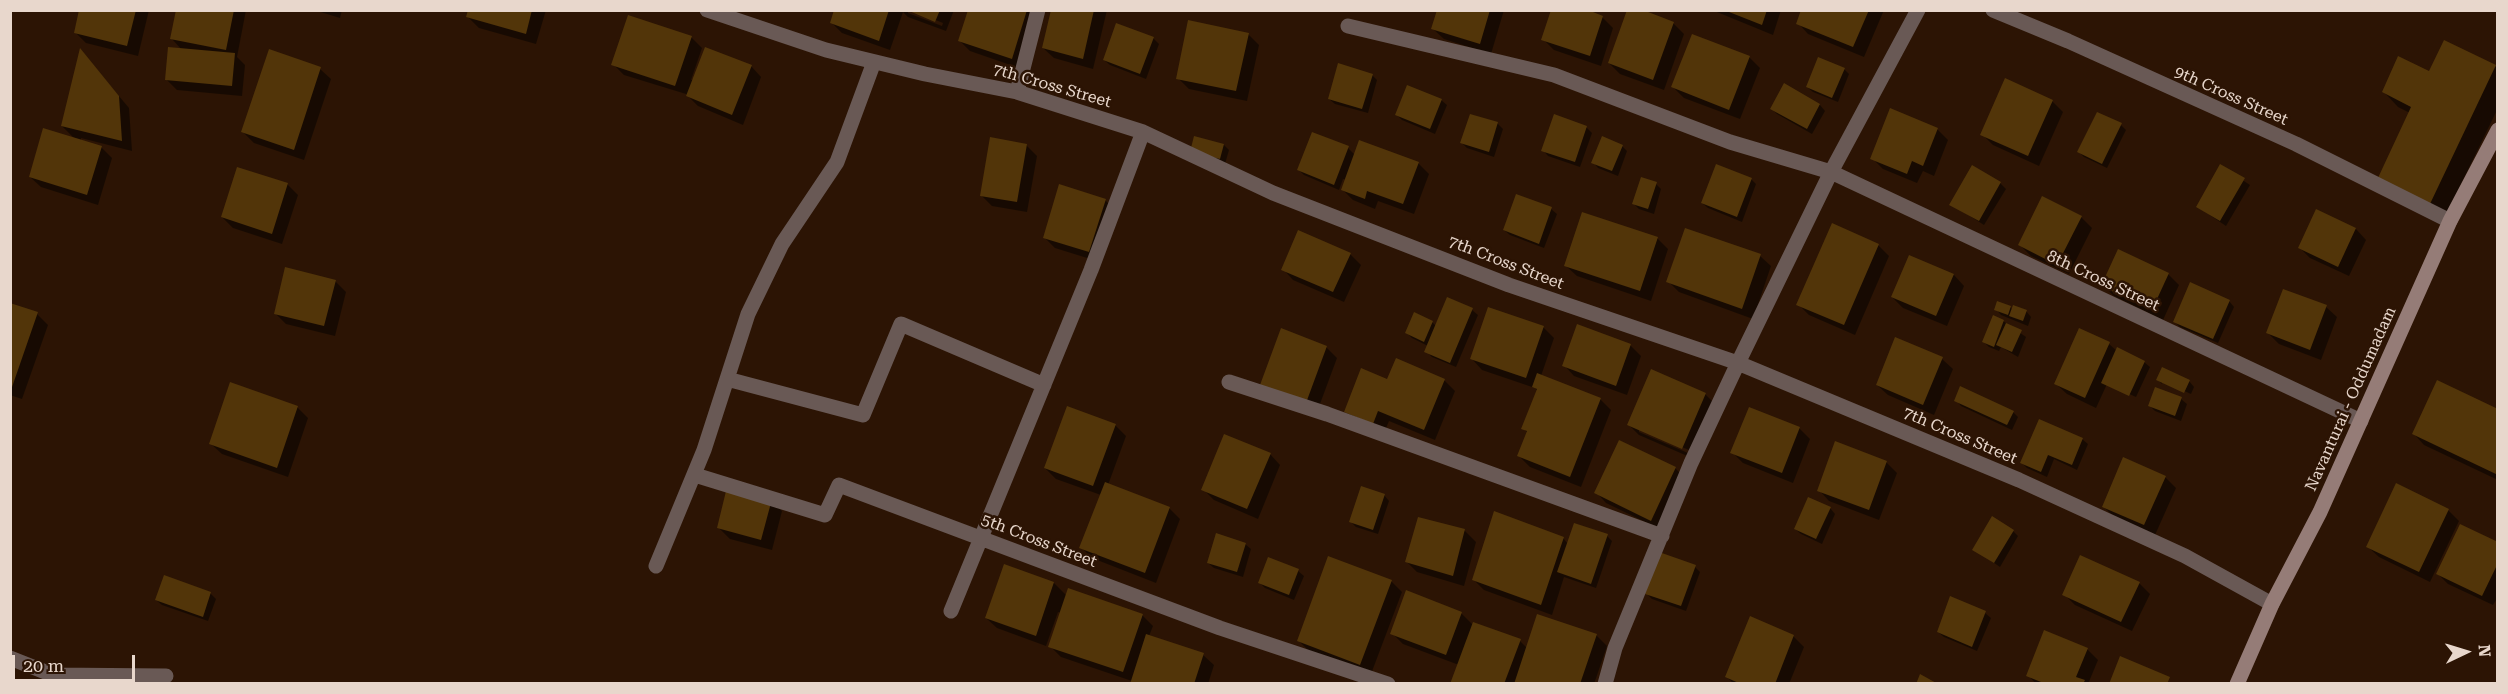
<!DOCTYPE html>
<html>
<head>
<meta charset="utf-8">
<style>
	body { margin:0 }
	#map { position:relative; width:2508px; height:694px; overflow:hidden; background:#2c1404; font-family:"Roboto Serif",serif }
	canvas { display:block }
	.frame { position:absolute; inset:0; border:12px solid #e8d7cc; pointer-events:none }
	.north { position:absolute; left:2436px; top:622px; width:60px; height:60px; -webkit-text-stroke:4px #2c1404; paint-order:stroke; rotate:86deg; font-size:16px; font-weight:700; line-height:24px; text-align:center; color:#e8d7cc }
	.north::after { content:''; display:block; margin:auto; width:21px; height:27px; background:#e8d7cc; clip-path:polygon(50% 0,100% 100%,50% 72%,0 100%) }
	.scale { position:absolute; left:12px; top:655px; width:123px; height:27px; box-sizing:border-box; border:3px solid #e8d7cc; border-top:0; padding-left:8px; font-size:18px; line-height:21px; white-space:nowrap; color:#e8d7cc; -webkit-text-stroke:4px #2c1404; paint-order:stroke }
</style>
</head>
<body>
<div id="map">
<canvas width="2508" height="694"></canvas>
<div class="frame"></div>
<div class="north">N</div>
<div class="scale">20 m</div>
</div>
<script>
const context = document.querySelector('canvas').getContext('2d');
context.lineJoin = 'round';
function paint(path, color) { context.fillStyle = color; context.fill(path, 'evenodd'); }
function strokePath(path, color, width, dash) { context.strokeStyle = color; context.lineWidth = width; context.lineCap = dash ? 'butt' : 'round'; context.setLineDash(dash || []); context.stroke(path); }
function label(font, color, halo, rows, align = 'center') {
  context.font = font + ' "Roboto Serif",serif'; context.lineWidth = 5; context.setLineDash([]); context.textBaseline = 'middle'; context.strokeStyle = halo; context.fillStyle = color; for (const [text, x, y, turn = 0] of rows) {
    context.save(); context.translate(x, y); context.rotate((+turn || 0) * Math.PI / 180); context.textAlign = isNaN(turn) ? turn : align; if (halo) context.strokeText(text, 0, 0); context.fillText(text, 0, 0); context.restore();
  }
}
const shadow = new Path2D(`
	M81,10H149L138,56L86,43L76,33Z
	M177,10H246L237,57L245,65L242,96L177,90L166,79L182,50L172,39Z
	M314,10H342L340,18Z
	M470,10H546L536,44L479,28L468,17Z
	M836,10H908V13L942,26L943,23L911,10H954L946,31L908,17L903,12L890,50L842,33L832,23Z
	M969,10H1034L1022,69L970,51L960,41Z
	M1052,10H1107L1093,69L1054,58L1043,48Z
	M1438,10H1504L1491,54L1444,39L1433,29Z
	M1712,10H1781L1773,35Z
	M1803,10H1884L1864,57L1808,34L1798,23Z
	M1602,17L1613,28L1601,66L1554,50L1543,39Z
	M1673,23L1684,34L1664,90L1620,74L1609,63Z
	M1248,34L1259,45L1247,101L1189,89L1178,78Z
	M691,37L702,48L691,80L751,66L761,77L743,125L698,106L686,94L624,75L613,64Z
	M1153,38L1159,44L1146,79L1110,65L1104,60Z
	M2444,42L2498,68V108L2444,219L2394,195L2410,113L2398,107L2384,92L2429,73Z
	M81,51L129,108L132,151L81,138V141L101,147L112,158L98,205L41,187L30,177L76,140L62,126Z
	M1749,57L1760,68L1740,119L1684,98L1673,87Z
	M320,69L331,79L304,160L254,143L243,132Z
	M1844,69L1849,74L1838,102L1813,92L1807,87Z
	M1372,75L1377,80L1368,113L1335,104L1329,99Z
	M1784,86L1820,105L1825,111L1812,134L1777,114L1772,109Z
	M1441,100L1447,105L1435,134L1402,120L1397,115Z
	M2052,101L2063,112L2039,166L1993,145L1982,134Z
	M1471,115L1498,124L1503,129L1494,157L1467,148L1462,143Z
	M1555,116L1587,128L1592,133L1580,167L1548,156L1543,150Z
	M2121,125L2126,130L2107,168L2084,157L2079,152Z
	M1937,129L1948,140L1934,176L1923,171L1917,183L1883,169L1872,158Z
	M1026,145L1037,156L1027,212L992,206L981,195Z
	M1224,145L1229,150L1225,164L1192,152Z
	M1622,146L1627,151L1618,176L1598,168L1593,162Z
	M1348,148L1355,155L1418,163L1429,174L1414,214L1378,201L1375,209L1353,200L1342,189L1346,180L1343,179L1339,190L1304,175L1299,170Z
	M2221,166L2250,185L2226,226L2198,207Z
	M1751,179L1756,184L1742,222L1708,208L1702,203Z
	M2000,183L2006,189L1984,225L1951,204Z
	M287,184L298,195L282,244L233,228L222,217Z
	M1656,184L1661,189L1654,214L1639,209L1633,203Z
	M1105,200L1116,211L1100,262L1055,248L1044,237Z
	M1551,209L1557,214L1544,248L1510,235L1504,230Z
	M2081,217L2092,228L2069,274L2031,256L2020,245Z
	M2356,229L2366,240L2349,276L2310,258L2300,248Z
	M1657,238L1668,249L1651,301L1577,276L1566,266Z
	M1878,245L1889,256L1855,335L1809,315L1798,304Z
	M2119,251L2168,274L2179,285L2163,320L2114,296L2103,286Z
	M1350,254L1361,265L1344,302L1293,280L1283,269Z
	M1760,256L1771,266L1753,319L1679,292L1668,281Z
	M1910,257L1954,275L1964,286L1947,326L1903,308L1892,297Z
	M335,281L346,292L335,336L286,324L275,313Z
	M2229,301L2234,307L2218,343L2180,327L2174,321Z
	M10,305L37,314L48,325L22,399L10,395Z
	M2010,307L2013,310L2026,311L2031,317L2028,326L2001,315L1996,309Z
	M2326,307L2337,317L2321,360L2279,344L2268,333Z
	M1472,310L1478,315L1456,367L1432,357L1426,351L1428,346L1412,338L1407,333L1432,322L1436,326Z
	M2003,321L2026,337L2018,357L2001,347L1999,351L1989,347L1984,342Z
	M1543,327L1554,338L1541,376L1600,399L1611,410L1581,487L1530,467L1519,456L1528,433L1523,428L1538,391L1535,388L1482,370L1472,359Z
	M1896,339L1942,359L1953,369L1934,415L1888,395L1877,385Z
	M2109,344L2117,351L2144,362L2150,367L2136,397L2107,384L2096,408L2067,394L2056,384Z
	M1630,345L1641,356L1627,395L1574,376L1564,365Z
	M1326,347L1337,358L1317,412L1272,395Z
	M1396,360L1445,381L1455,391L1435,440L1389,421L1384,433L1357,422L1346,412L1388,381Z
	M2158,380L2189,381L2194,387L2191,394L2162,381V384Z
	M1705,394L1716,405L1692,458L1639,435L1628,424ZM1639,429L1689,450L1688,453L1639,432Z
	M2181,399L2187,404L2181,421L2155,411L2150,406Z
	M1956,400L2013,412L2018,417L2012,430L1961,406Z
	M297,407L308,418L288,477L222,454L211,444Z
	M2498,410V480L2424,445L2414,434Z
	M1115,425L1126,436L1108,485L1169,508L1180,519L1156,583L1092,558L1081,547L1101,495L1056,479L1045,468Z
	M1799,428L1810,439L1793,483L1743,463L1732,452Z
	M2082,439L2088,444L2077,470L2054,459L2047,477L2027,468L2022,463Z
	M1270,454L1280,465L1258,519L1214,500L1203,489Z
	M1886,462L1897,473L1879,520L1829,501L1819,490Z
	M1675,468L1686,479L1662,530L1606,503L1596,492Z
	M2165,477L2176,488L2155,535L2114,517L2103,506Z
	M1384,495L1389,501L1378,534L1356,527L1351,522Z
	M771,500L782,511L772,550L730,539L719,528Z
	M1830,508L1835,514L1822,544L1801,534L1795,529Z
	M2448,510L2459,521L2430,582L2379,557L2368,547Z
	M1419,518L1465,531L1476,542L1464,586L1417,572L1407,562Z
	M2013,531L2018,536L2000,567L1974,549Z
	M1607,536L1612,541L1596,588L1564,577L1552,615L1484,590L1473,579L1563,538L1568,544Z
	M1245,544L1251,549L1243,577L1214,568L1208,563Z
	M2498,544V597L2493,605L2448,584L2438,574Z
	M1695,567L1700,572L1686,611L1652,599L1647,594Z
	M1298,571L1304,576L1294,600L1265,588L1260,583Z
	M1391,581L1402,592L1371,674L1309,651L1298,640Z
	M1054,583L1067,596L1142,615L1153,626L1149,636L1203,655L1214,665L1208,684H1131L1132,681L1061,657L1050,646L1061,613L1058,612L1046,646L997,628L986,618Z
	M2139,583L2150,594L2132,631L2075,605L2064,594Z
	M210,593L216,599L208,621L162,605L156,600Z
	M1951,598L1985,613L1991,618L1977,651L1944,637L1938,632Z
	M1461,613L1473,625L1520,641L1527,648L1596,635L1607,646L1594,684H1452L1459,665L1403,644L1392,633Z
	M1793,636L1804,647L1789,684H1734L1727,677Z
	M2087,649L2098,660L2088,684H2036L2028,675Z`);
const building = new Path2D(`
	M79,10H136L127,46L74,33Z
	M176,10H234L226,50L170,39Z
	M468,10H532L526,34L466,17Z
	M834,10H889L879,41L830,23Z
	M907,10H940L935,22Z
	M968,10H1027L1012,59L958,41Z
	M1051,10H1094L1083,59L1042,48Z
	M1437,10H1490L1480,44L1431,29Z
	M1551,10H1588L1603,16L1590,56L1541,40Z
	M1627,10H1643L1674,22L1653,80L1608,63Z
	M1724,10H1767L1762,25Z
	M1801,10H1869L1853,47L1796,24Z
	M628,15L692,36L675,86L611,65Z
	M1188,20L1249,33L1236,91L1176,79Z
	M1116,23L1154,37L1140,74L1103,60Z
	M1692,34L1750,56L1729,110L1671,87Z
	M2444,40L2496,65L2429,206L2377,180L2411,107L2382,92L2398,56L2429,71Z
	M168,47L235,53L232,86L165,80Z
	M705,47L752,65L732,115L686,96Z
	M80,48L119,96L122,141L61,126Z
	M269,49L321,67L294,150L241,132Z
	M1818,57L1845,68L1832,98L1806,87Z
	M1338,63L1373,74L1362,109L1328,99Z
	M2005,78L2053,100L2028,156L1980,135Z
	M1784,83L1820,104L1807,129L1770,109Z
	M1407,85L1442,99L1430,129L1395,115Z
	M1890,108L1938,128L1923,166L1912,161L1907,174L1870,159Z
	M2097,112L2122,123L2102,164L2077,152Z
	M1470,114L1498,122L1489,152L1460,143Z
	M1554,114L1587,126L1575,162L1541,151Z
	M43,128L102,146L87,195L29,177Z
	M1312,132L1349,146L1334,185L1297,170Z
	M1194,136L1224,144L1220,159L1190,152Z
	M1602,136L1623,145L1612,171L1591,163Z
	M990,137L1027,144L1017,202L980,196Z
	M1359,140L1419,162L1403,204L1367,191L1365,199L1341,190Z
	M1716,164L1752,178L1737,217L1701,203Z
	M2220,164L2245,178L2220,221L2196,207Z
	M1972,165L2001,182L1979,221L1949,205Z
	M237,167L288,183L272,234L221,217Z
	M1641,177L1657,182L1648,209L1632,204Z
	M1059,184L1106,199L1089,252L1043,238Z
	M1516,194L1552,207L1539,244L1503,230Z
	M2042,196L2082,216L2057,265L2018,245Z
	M2316,209L2356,228L2338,267L2298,248Z
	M1582,212L1658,237L1640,291L1564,266Z
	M1832,223L1879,244L1844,325L1796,305Z
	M1685,228L1761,254L1742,309L1666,282Z
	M1298,230L1351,253L1333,292L1281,270Z
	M2118,249L2169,273L2152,310L2101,286Z
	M1909,255L1954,274L1936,316L1891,297Z
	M285,267L336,280L324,326L274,314Z
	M2190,282L2230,300L2213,339L2173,322Z
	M2283,289L2327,305L2310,350L2266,333Z
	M1447,297L1473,308L1450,363L1424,352Z
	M1997,301L2011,306L2008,315L1994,310Z
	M10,303L38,312L11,390H10Z
	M2013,305L2027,310L2023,321L2009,316Z
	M1488,307L1544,326L1526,378L1470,359Z
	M1414,312L1433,321L1424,342L1405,333Z
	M1993,315L2004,320L1994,347L1982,342Z
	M2006,323L2022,330L2012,352L1996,345Z
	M1577,324L1631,344L1616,386L1562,366Z
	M1281,328L1327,346L1306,403L1260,385Z
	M2079,328L2110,342L2085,398L2054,384Z
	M1895,337L1943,357L1923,405L1876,385Z
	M2117,347L2145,361L2129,396L2101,383Z
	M1396,358L1445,379L1424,430L1378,411L1373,424L1344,412L1361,368L1387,379Z
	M2162,367L2190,380L2184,393L2156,380Z
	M1651,369L1706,393L1682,449L1627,425Z
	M1537,373L1601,398L1570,477L1517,456L1527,431L1521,429L1537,389L1532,387Z
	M2437,380L2498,409V475L2412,434Z
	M230,382L298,406L277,468L209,444Z
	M1960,386L2014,411L2007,425L1954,401Z
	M2155,387L2182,397L2175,416L2148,406Z
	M1067,406L1116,424L1093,486L1044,468Z
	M1749,407L1800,427L1782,473L1730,453Z
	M2039,419L2083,438L2072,465L2048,455L2041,472L2020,463Z
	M1224,434L1271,453L1247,509L1201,490Z
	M1619,440L1676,467L1651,521L1594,493Z
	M1835,441L1887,461L1869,510L1817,491Z
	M2123,457L2166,476L2144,525L2102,507Z
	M1105,482L1170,507L1145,573L1079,548Z
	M2396,483L2449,509L2419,572L2366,547Z
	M1361,486L1385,494L1373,530L1349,522Z
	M727,487L772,499L761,540L717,528Z
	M1808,497L1831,507L1816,539L1794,529Z
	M1494,511L1564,537L1541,605L1472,580Z
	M1992,516L2014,530L1994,563L1972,550Z
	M1418,517L1465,529L1453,576L1405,562Z
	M1574,523L1608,534L1591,584L1557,572Z
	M2460,524L2498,542V563L2482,596L2436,574Z
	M1216,533L1246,543L1237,572L1207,563Z
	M1659,552L1696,565L1681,606L1645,594Z
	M2080,555L2140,582L2121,622L2062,595Z
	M1328,556L1392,580L1360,665L1297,641Z
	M1268,557L1299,569L1289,595L1258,583Z
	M1004,564L1054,582L1036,636L985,618Z
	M164,575L211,592L203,617L155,600Z
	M1068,588L1143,614L1123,672L1048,647Z
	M1406,590L1462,612L1446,655L1390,634Z
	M1950,596L1986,611L1972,647L1937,632Z
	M1537,614L1597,634L1580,684H1514Z
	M1750,616L1794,635L1775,684H1741L1725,677Z
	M1473,622L1521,639L1504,684H1450Z
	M2044,630L2088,648L2076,677L2085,680L2083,684H2046L2026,676Z
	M1146,634L1204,653L1194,684H1130Z
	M2120,656L2170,677L2167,684H2109Z
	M1920,674L1938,684H1916Z`);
const street = new Path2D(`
	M707,10L826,50L925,74L1017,92L1143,132L1273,193L1509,285L1738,363L2019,480L2185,556L2272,604
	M1993,10L2068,41L2296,144L2450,221
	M1348,26L1554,75L1730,142L1831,172L2361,421
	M1017,92L1038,10
	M727,379L863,415L901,324L1044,385
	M1229,382L1327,414L1662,536
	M695,475L825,515L839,485L1220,628L1388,684
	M656,566L704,450L748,314L782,244L837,162L874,62
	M951,611L1091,270L1143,132
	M10,658L53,675L166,676
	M1605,684L1615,648L1691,463L1738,363L1831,172L1918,10`);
const secondary = new Path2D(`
	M2237,684L2272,604L2320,512L2450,221L2498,130`);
const streetNames = [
	["7th Cross Street",1052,86,16],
	["9th Cross Street",2231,96,24],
	["7th Cross Street",1506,263,21],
	["8th Cross Street",2103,281,25],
	["Navanturai - Oddumadam",2351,399,-66],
	["7th Cross Street",1960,436,23],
	["5th Cross Street",1039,541,21]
];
paint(shadow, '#0007');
paint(building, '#523509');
strokePath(street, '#695955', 15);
strokePath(secondary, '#957c77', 15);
label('16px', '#e8d7cc', '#2c1404', streetNames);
</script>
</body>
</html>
